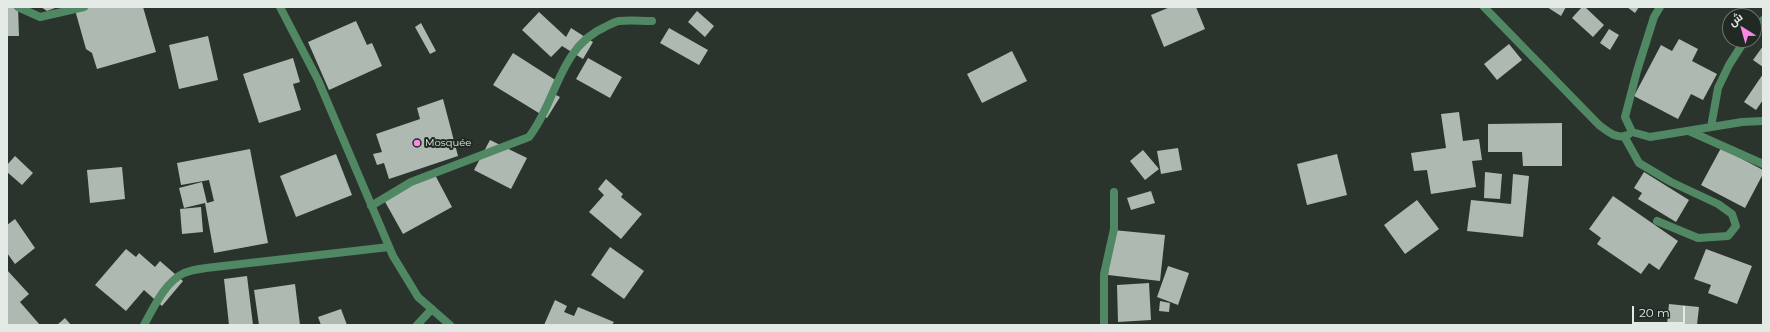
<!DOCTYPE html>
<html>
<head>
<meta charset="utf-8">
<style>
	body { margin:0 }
	#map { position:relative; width:1770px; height:332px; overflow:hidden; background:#2b332d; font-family:Montserrat,Cairo,sans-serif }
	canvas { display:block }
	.frame { position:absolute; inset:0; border:8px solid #e3e9e5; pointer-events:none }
	.north { position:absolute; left:1722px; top:8px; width:40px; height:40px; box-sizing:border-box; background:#212923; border:1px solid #6f7671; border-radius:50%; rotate:323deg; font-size:11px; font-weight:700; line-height:16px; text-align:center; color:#e3e9e5 }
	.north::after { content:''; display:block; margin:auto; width:14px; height:18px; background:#fb87e6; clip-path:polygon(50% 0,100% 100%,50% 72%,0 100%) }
	.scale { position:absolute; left:1632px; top:306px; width:53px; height:18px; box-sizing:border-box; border:2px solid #e3e9e5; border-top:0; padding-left:5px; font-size:12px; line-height:14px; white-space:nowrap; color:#e3e9e5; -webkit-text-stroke:3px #212923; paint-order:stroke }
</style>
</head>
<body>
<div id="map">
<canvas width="1770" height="332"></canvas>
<div class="frame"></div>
<div class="north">ش</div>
<div class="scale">20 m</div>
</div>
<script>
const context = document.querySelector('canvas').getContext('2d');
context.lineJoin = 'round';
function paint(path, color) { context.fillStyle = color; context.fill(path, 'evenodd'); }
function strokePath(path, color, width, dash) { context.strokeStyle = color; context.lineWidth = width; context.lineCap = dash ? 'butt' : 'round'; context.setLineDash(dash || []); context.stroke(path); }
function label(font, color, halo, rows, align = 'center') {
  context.font = font + ' Montserrat,sans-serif'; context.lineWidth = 4; context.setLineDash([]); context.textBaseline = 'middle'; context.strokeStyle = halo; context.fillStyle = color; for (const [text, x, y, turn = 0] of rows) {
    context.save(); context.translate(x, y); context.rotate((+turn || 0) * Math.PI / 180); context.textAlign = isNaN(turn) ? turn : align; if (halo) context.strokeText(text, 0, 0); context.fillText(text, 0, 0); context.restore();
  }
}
const building = new Path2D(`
	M7,7H18L19,36H7Z
	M41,7H58L47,11Z
	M77,7H143L156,52L97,69L92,53L86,49L75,10Z
	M1170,7H1196L1205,29L1164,47L1151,15Z
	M1547,7H1566L1561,16Z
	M1582,7H1585L1604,25L1593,37L1572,18Z
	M1627,7H1639L1635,13Z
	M697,11L714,26L705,37L688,22Z
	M539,12L566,37L571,28L593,42L583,59L562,46L551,57L522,30Z
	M356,21L367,45L372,43L382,66L329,90L308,42Z
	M421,23L436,51L430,54L415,27Z
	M669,28L708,50L699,65L660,43Z
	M1609,29L1619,35L1610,50L1600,43Z
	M208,36L218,80L179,89L169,45Z
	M1679,39L1698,49L1692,61L1717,74L1703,100L1691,94L1678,119L1634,96L1661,45L1672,51Z
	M1509,44L1522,60L1497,80L1484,64Z
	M1763,46V67L1753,60Z
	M1012,51L1027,81L982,103L967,74Z
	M513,53L560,83L554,94L560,97L547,118L493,85Z
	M293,58L300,82L293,84L301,110L259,123L243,74Z
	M588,58L622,77L610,98L576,79Z
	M1763,74V100L1756,110L1744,102Z
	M443,99L458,156L389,179L384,163L377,165L373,154L382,152L376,134L420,119L417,108Z
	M1459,112L1463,141L1479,139L1482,160L1472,161L1476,187L1431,194L1427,170L1414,171L1411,153L1446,148L1441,114Z
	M1562,123V166H1523L1522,152H1488V124Z
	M490,140L527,158L511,189L474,170Z
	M1178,148L1182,170L1161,174L1157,151Z
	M1721,148L1763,170V174L1745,208L1701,185Z
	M250,149L268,243L214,253L205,203L184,208L179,188L202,182L207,203L214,201L209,180L181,185L177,163Z
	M1143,150L1159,169L1145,180L1130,161Z
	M336,154L352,195L296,217L280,176Z
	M1337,154L1347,195L1307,205L1297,164Z
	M15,156L33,173L22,185L7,172V165Z
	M122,167L125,199L90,203L87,170Z
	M1485,172L1502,174L1500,199L1484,198Z
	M1644,172L1689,200L1676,222L1638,199L1642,193L1634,188Z
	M434,173L452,207L403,234L384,200Z
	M1513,174L1529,176L1523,237L1467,231L1471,200L1511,204Z
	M606,179L623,194L621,197L642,214L621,239L589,212L604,195L598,189Z
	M1151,191L1155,203L1131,210L1127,198Z
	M1613,196L1678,241L1659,270L1649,263L1641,274L1597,244L1601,238L1589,229Z
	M1417,200L1439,229L1405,254L1384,225Z
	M201,207L203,232L182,234L180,209Z
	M15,219L35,248L15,264L7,253V225Z
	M1113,230L1165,235L1160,281L1108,275Z
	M610,247L644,271L624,299L591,275Z
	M126,249L136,257L139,253L155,267L160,261L183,281L162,306L144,290L126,311L95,285Z
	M1706,249L1752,266L1737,304L1708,293L1711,285L1694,279Z
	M1168,266L1189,273L1178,305L1157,297Z
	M7,270L29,294L20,302L40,325H7Z
	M247,276L253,325H229L224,279Z
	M1149,283L1151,320L1118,322L1117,285Z
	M295,284L300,325H259L254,290Z
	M555,300L567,306L564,312L574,316L578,307L614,322L612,325H544Z
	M1160,301L1170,303L1169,312L1159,311Z
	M1669,304L1699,307L1697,325H1667Z
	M341,309L347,325H321L318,317Z
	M65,318L71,325H57Z`);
const street = new Path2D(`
	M18,7L40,17L84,7
	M280,7L318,80L393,256L418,297L450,325
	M1484,7L1599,125C1607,131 1617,140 1628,135
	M1660,7L1654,17L1637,71L1625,117L1632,132L1650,137L1742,122L1763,121
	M1754,29L1763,20
	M1711,127L1718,88L1729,65L1745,40
	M1689,131L1763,164
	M1624,136L1639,163L1671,182L1718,204L1732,214L1736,226L1728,236L1698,238L1657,221
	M371,206L411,182L529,137C557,101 559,47 605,27C609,25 614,22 619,21C630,20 641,21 652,21
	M144,325C154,307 165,282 184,273C191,270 199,269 206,268L389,247
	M417,325L432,309
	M1104,325V274L1114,229V192`);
const markers = [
	[417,143,4,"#fb87e6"]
];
const poiNames = [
	["Mosquée",425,143]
];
paint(building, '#aeb9b1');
strokePath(street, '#508864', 8);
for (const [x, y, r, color] of markers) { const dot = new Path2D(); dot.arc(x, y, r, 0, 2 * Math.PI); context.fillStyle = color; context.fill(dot); strokePath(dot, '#212923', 1.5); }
label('10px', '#e3e9e5', '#212923', poiNames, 'left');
</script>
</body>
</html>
